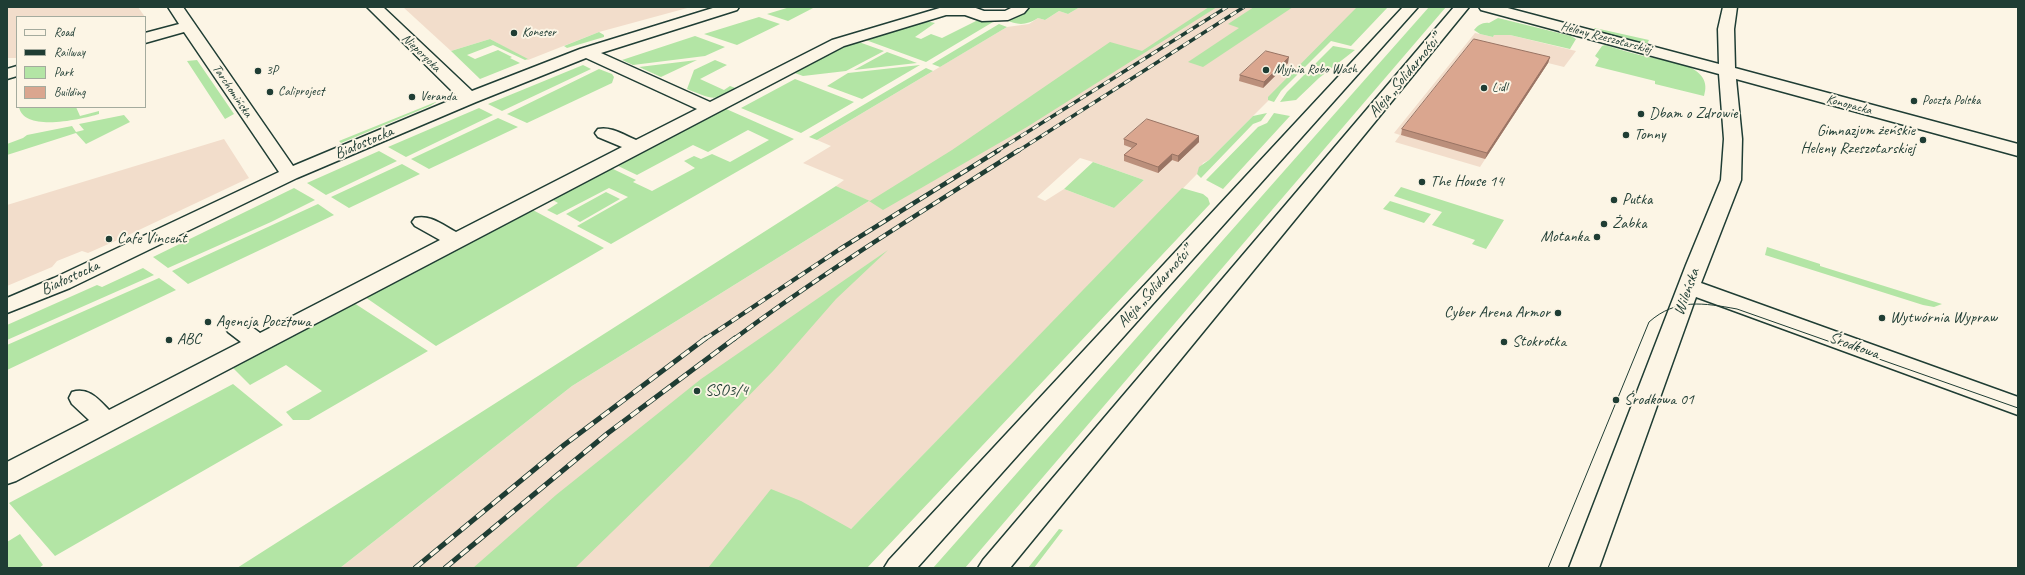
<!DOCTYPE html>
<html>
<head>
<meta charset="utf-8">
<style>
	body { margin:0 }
	#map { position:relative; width:2025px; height:575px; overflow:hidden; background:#fcf5e5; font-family:Caveat,sans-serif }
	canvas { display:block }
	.frame { position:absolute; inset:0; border:8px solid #1f3d34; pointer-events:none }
	.legend { position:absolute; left:16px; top:16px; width:130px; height:92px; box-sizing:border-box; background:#fcf5e5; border:1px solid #a4ab9e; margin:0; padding:5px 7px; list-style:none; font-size:12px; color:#1f3d34 }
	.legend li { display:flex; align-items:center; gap:8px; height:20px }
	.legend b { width:20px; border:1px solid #a4ab9e }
</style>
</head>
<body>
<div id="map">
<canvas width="2025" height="575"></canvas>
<div class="frame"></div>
<ul class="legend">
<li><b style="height:5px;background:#fcf5e5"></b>Road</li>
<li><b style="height:5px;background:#1f3d34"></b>Railway</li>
<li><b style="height:11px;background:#b3e5a5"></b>Park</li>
<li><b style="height:11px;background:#daa68f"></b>Building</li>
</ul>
</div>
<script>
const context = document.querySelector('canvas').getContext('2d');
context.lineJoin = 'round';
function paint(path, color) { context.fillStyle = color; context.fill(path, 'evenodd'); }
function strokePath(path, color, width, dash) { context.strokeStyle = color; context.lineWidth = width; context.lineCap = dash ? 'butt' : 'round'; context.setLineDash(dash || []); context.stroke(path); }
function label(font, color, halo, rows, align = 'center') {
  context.font = font + ' Caveat,sans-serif'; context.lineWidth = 4; context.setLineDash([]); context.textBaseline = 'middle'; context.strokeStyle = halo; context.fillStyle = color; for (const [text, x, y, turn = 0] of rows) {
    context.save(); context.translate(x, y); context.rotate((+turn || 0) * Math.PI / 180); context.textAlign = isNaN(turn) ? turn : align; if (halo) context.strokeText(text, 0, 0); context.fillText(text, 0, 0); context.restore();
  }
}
const built = new Path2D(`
	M7,7H138L145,17H17V58H7Z
	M403,7H691L599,32L528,60L490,39L451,51Z
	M1080,7H1362L1209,160L1203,163L1197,174L813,568H340L572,386L869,201L836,186L844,180L803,163L831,146L817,140L1007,27L1029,24L1038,18L1045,20L1059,11L1068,14ZM1080,158L1093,162L1144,180L1114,208L1064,189L1045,201L1037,197Z
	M1475,33L1493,37L1494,35H1510L1576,51L1564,67L1548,63L1480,167L1395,142L1400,135L1394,133Z
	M224,139L249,178L122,238L88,253L82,251L57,261L52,267L7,286V205Z`);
const green = new Path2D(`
	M790,7H815L788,21L767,14Z
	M1080,7L1068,14L1059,11L1045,20L1038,18C1025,26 1018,25 1005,20L1026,8Z
	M1209,7H1217L1027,127L883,210L869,201L572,386L340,568H237L836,186L870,201L952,150L1110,42L1142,51Z
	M1254,7H1293L1203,67L1188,62L1239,28L1228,24Z
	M1357,7H1388L1351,46L1331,41L1281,91L1274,102L1268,100V97Z
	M1429,7H1446L965,568H933Z
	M759,17L780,24L737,45L704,34Z
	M982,18L993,22L926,62L863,39L926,21L935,23L915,37L921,39L931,34L942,38Z
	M1498,18L1571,36L1576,39L1570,49L1510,35H1494L1493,37L1480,34L1474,30C1478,25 1483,22 1489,23Z
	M999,24L1007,27L940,67L932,64Z
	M1595,28L1649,40L1647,44L1593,30Z
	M599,32L604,35V37L567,48L564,46Z
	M695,36L725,47L705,56L633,65L622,60Z
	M490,39L528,59L525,60L493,45L467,55L475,59L498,50L512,57L510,58L520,63L480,79L451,51Z
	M856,41L884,51L846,71L803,76L792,72L844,45Z
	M1605,45C1621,50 1637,55 1654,58C1673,61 1714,67 1704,96L1655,84V81L1595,66L1599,59L1595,56L1602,46Z
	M1333,46L1355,50L1319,78L1296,100L1280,102L1287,92Z
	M887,52L917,63L854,70Z
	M197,60L234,114L225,119L187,61Z
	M697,60L661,77L639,67Z
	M715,60L727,65L700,79L724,90L730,86L738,89C713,102 712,99 687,89L694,70Z
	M583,65L591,69L502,111L488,104Z
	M920,65L862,99L827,86L848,73Z
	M926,68L933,71L817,140L809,137Z
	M599,69L612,74L614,77L612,83L527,123L507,114Z
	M795,79L854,102L801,133L741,108Z
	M438,101L430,106L341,143L339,141Z
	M19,107H76L80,116L99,111V114C82,119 24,133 19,107Z
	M479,108L493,115L406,157L388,147Z
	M724,108L794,139L611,244L577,226L628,197L609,188L557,215L547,210L558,203L551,199L611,168L636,180L633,182L652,191L695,168L684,161L694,156L701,159L712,154L730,162L769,140L748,130L708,152L693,145L637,175L616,165Z
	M1267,113L1261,121L1253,124L1201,178L1197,174L1199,167L1209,160L1253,116Z
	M1274,113L1290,116L1223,189L1206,180L1258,127L1267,123Z
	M124,115L130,122L86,144L76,133L7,155V144L23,138L27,135L72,126L76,132L84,130L79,124Z
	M498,118L518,127L429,169L411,159Z
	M379,151L397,161L326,195L307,183Z
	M1093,162L1144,180L1114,208L1064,189Z
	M402,164L420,174L349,208L331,197Z
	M1401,187L1504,220L1486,249L1472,244L1475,240L1432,225L1442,212L1394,196Z
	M294,188L315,200L271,222L168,268L153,257Z
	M1182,188L1203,194L1208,198L1210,204L867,568H708L771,489L801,501L851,529Z
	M606,192L620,199L580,222L566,214Z
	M1390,201L1431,214L1424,223L1383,209Z
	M318,204L334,215L188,284L172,271Z
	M531,209L604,248L436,346L365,297Z
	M1767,247L1820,264V266L1942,304L1934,307L1923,305L1765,255Z
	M888,250L836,299L774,370L687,459L575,568H473L556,495L701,379Z
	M143,268L154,275L7,340V325L97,285L102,287Z
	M159,278L176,290L7,370V345Z
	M354,303L428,351L309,420H293L286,412L322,391L286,365L250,385L233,368Z
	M233,384L283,425L55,556L9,503Z
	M1059,529L1063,530L1034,568H1028Z
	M20,534L43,565L39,568H7V542Z`);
const street = new Path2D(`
	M168,7H183L293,166L458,97L367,7H383L472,91L580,49L716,7H739L737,10L601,53L710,102L832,40L943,7H973L984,11H1005L1013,7H1029L1024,13L1008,20L982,21L965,15H946L844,46L16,481L7,484V462L89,420L72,404L69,398L72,392C89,387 98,399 109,410L241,342L228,332L225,327L228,322C242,318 249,325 260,333L440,240L415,226L412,222L415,218C430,214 443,225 456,232L622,147L598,137L595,133L598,129C611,126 624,135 636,140L697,109L586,58L476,102L297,178L70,288L7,313V298L54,278L279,172L184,32L145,43V33L179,24Z
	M1479,7H1504L1719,64L1718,29L1723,7H1737L1734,29L1735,68L2018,144V156L1736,79L1742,139L1741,180L1701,283L2018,397V415L1696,297L1599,568H1569L1686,265L1721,180L1724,139L1719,74L1481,10Z
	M17,66V76L7,79V69Z`);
const secondary = new Path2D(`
	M1403,7H1418L917,568H884L889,560Z
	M1454,7H1469L1010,568H978L983,560Z`);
const tram = new Path2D(`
	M1548,568L1649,322C1676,298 1704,303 1737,309L2018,408`);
const railFar2 = new Path2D(`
	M997,151L1227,7
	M1018,151L1244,7`);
const railFar1 = new Path2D(`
	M705,339L840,249L999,150
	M734,339C825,271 923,211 1019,150`);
const rail = new Path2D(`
	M415,568L564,445L706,338
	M445,568L608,433L735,338`);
const wall = new Path2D(`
	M1550,57L1548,63L1485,159L1401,135L1402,129Z
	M1288,63L1263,88L1239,81L1240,75Z
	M1124,139L1199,142L1178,162L1172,160L1158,173L1124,161V155L1132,148L1124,145Z`);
const shadedWall = new Path2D(`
	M1289,57L1288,63L1263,88L1264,82Z
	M1550,57L1548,63L1485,159L1487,153Z
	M1199,136V142L1178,162V156Z
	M1172,154V160L1158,173V167Z`);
const building = new Path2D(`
	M1474,39L1550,57L1487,153L1402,129Z
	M1266,51L1289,57L1264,82L1240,75Z
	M1147,119L1199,136L1178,156L1172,154L1158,167L1124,155L1137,144L1124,139Z`);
const markers = [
	[514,33,4,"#1f3d34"],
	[1266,70,4,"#1f3d34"],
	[258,71,4,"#1f3d34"],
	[1484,88,4,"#1f3d34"],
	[270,92,4,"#1f3d34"],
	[412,97,4,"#1f3d34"],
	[1914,101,4,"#1f3d34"],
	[1641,114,4,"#1f3d34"],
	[1626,135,4,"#1f3d34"],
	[1923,140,4,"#1f3d34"],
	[1422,182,4,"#1f3d34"],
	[1614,200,4,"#1f3d34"],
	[1604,224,4,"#1f3d34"],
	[1597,237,4,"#1f3d34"],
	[109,239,4,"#1f3d34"],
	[1558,313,4,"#1f3d34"],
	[1882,318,4,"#1f3d34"],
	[208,322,4,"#1f3d34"],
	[169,340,4,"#1f3d34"],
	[1504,342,4,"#1f3d34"],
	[697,391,4,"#1f3d34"],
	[1616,400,4,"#1f3d34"]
];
const farPoinames = [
	["Koneser",522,33],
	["Myjnia Robo Wash",1274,70],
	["3P",266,71],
	["Lidl",1492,88],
	["Caliproject",278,92],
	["Veranda",420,97],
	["Poczta Polska",1922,101]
];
const farStreetnames = [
	["Heleny Rzeszotarskiej",1606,38,15],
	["Nieporęcka",421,53,44],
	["Tarchomińska",232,91,56],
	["Konopacka",1849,105,15]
];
const streetNames = [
	["Aleja „Solidarności”",1405,76,-50],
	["Białostocka",364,143,-23],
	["Białostocka",70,278,-25],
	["Aleja „Solidarności”",1155,287,-48],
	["Wileńska",1687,292,-70],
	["Środkowa",1854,346,20]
];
const poiNames = [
	["Dbam o Zdrowie",1649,114],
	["Gimnazjum żeńskie",1915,131,"right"],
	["Heleny Rzeszotarskiej",1915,149,"right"],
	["Tonny",1634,135],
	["The House 14",1430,182],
	["Putka",1622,200],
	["Żabka",1612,224],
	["Motanka",1589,237,"right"],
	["Cafe Vincent",117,239],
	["Cyber Arena Armor",1550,313,"right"],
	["Wytwórnia Wypraw",1890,318],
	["Agencja Pocztowa",216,322],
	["ABC",177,340],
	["Stokrotka",1512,342],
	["SSO3/4",705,391],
	["Środkowa 01",1624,400]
];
paint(built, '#f2ddcb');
paint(green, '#b3e5a5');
strokePath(street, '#1f3d34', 3);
strokePath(secondary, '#1f3d34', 3);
paint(street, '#fcf5e5');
paint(secondary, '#fcf5e5');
strokePath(tram, '#1f3d34', 1);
strokePath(railFar2, '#1f3d34', 3.5);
strokePath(railFar1, '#1f3d34', 4.5);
strokePath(rail, '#1f3d34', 5);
strokePath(railFar2, '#fcf5e5', 2.5, [7]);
strokePath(railFar1, '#fcf5e5', 3, [8]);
strokePath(rail, '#fcf5e5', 3.5, [10]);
paint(wall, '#bb8f7b');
paint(shadedWall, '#997464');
paint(building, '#daa68f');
strokePath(building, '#997464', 1);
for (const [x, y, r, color] of markers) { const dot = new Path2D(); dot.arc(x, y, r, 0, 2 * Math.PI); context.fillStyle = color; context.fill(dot); strokePath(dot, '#fcf5e5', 1.5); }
label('13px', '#1f3d34', '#fcf5e5', farPoinames, 'left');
label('13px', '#1f3d34', '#fcf5e5', farStreetnames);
label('16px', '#1f3d34', '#fcf5e5', streetNames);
label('16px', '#1f3d34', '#fcf5e5', poiNames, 'left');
</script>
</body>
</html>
